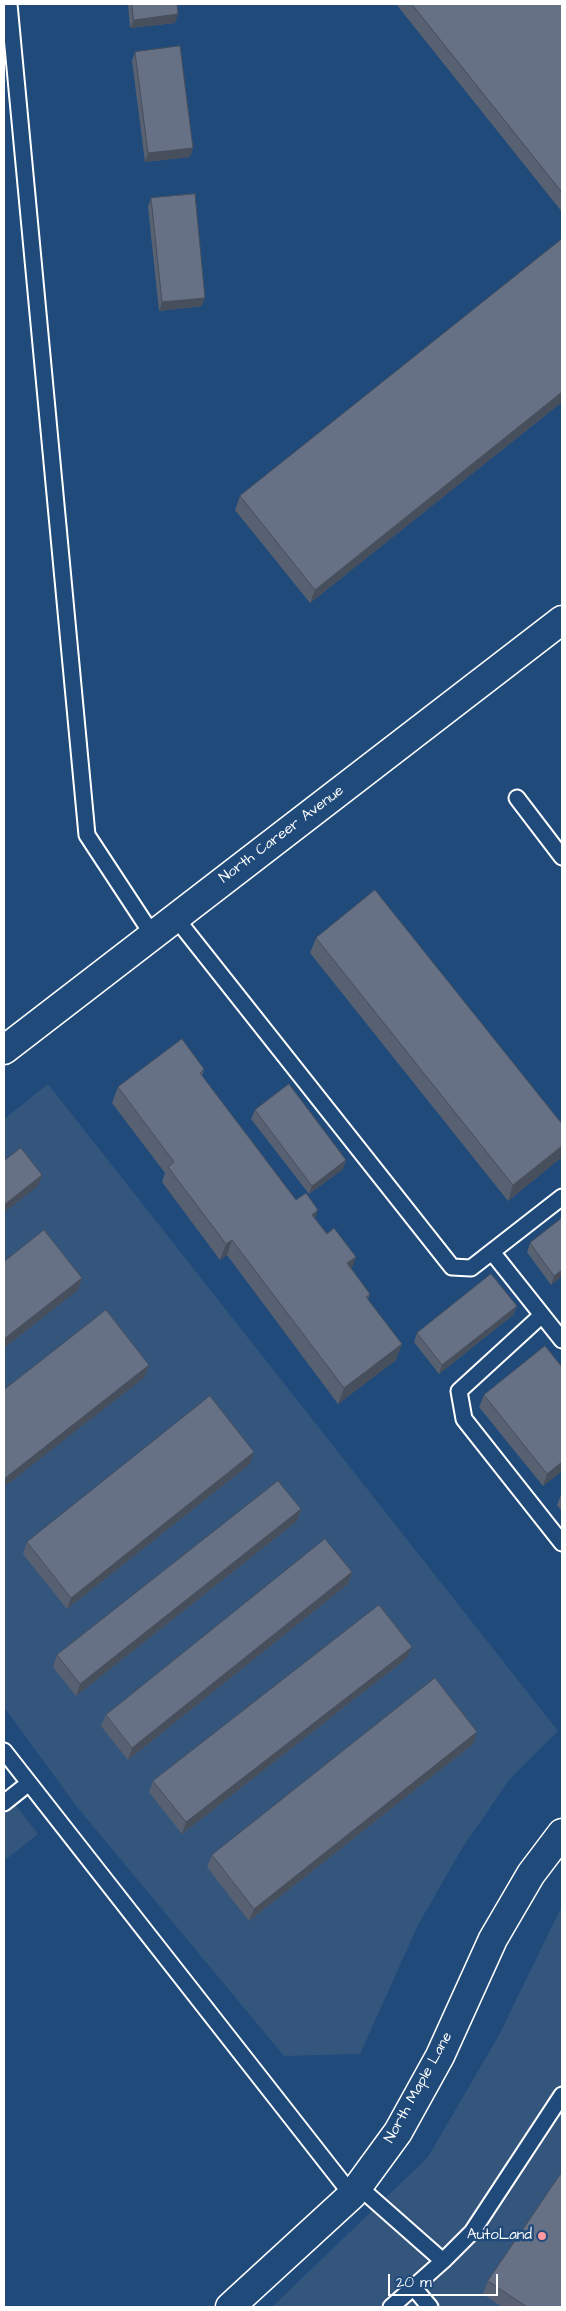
<!DOCTYPE html>
<html>
<head>
<meta charset="utf-8">
<style>
	body { margin:0 }
	#map { position:relative; width:566px; height:2311px; overflow:hidden; background:#1f4a7a; font-family:"Architects Daughter",sans-serif }
	canvas { display:block }
	.frame { position:absolute; inset:0; border:5px solid #fff; pointer-events:none }
	.scale { position:absolute; left:388px; top:2274px; width:110px; height:22px; box-sizing:border-box; border:2px solid #fff; border-top:0; padding-left:6px; font-size:15px; line-height:18px; white-space:nowrap; color:#fff; -webkit-text-stroke:4px #1f4a7a; paint-order:stroke }
</style>
</head>
<body>
<div id="map">
<canvas width="566" height="2311"></canvas>
<div class="frame"></div>
<div class="scale">20 m</div>
</div>
<script>
const context = document.querySelector('canvas').getContext('2d');
context.lineJoin = 'round';
function paint(path, color) { context.fillStyle = color; context.fill(path, 'evenodd'); }
function strokePath(path, color, width, dash) { context.strokeStyle = color; context.lineWidth = width; context.lineCap = dash ? 'butt' : 'round'; context.setLineDash(dash || []); context.stroke(path); }
function label(font, color, halo, rows, align = 'center') {
  context.font = font + ' "Architects Daughter",sans-serif'; context.lineWidth = 5; context.setLineDash([]); context.textBaseline = 'middle'; context.strokeStyle = halo; context.fillStyle = color; for (const [text, x, y, turn = 0] of rows) {
    context.save(); context.translate(x, y); context.rotate((+turn || 0) * Math.PI / 180); context.textAlign = isNaN(turn) ? turn : align; if (halo) context.strokeText(text, 0, 0); context.fillText(text, 0, 0); context.restore();
  }
}
const built = new Path2D(`
	M48,1084L558,1731L509,1780L461,1850L418,1925L360,2054L284,2056L77,1807L4,1707V1119Z
	M4,1790L38,1834L4,1861Z
	M562,1906V2307H272L428,2157L499,2035Z`);
const service = new Path2D(`
	M9,4L87,835L152,934
	M517,798L562,857
	M175,917L452,1267L471,1268L562,1197
	M492,1252L562,1340
	M542,1315L459,1391L464,1419L562,1543
	M4,1751L352,2195
	M4,1803L29,1783
	M358,2186L443,2261L472,2232L562,2095
	M413,2287L430,2307
	M391,2307L443,2261`);
const minor = new Path2D(`
	M230,2307L352,2195L398,2132L440,2056L493,1939L531,1874L562,1833`);
const tertiary = new Path2D(`
	M4,1050L562,620`);
const wall = new Path2D(`
	M128,4H177L175,23L130,28Z
	M396,4H562V212Z
	M135,52L193,148L190,157L145,162L132,61Z
	M151,198L202,306L159,311L148,207Z
	M562,239V402L310,603L235,510L240,496Z
	M316,938L562,1124V1157L508,1201L310,953Z
	M204,1069L202,1076L296,1200L315,1219L327,1234L356,1257L351,1269L370,1294L368,1299L396,1360L338,1404L227,1255L220,1260L162,1182L165,1173L112,1103L118,1087Z
	M255,1110L346,1160L343,1169L309,1194L251,1119Z
	M530,1243L562,1276L551,1285L527,1252Z
	M517,1306L513,1315L439,1374L414,1342L417,1333Z
	M562,1367V1471L543,1486L479,1407L484,1395Z
	M250,1464L67,1609L23,1554L27,1542Z
	M562,1492V1512L557,1505Z
	M301,1509L297,1521L76,1696L53,1667L57,1655Z
	M352,1572L348,1584L128,1760L101,1726L106,1715Z
	M407,1658L182,1834L149,1792L153,1781Z
	M473,1744L249,1921L207,1867L212,1855Z
	M488,2281L562,2307H502L483,2294Z`);
const shadedWall = new Path2D(`
	M178,14L175,23L130,28L134,20Z
	M193,148L190,157L145,162L148,153Z
	M205,298L202,306L159,311L162,302Z
	M562,392V402L310,603L315,590Z
	M562,1146V1157L508,1201L513,1185Z
	M346,1160L343,1169L309,1194L312,1186Z
	M42,1175L38,1186L4,1213V1205Z
	M318,1210L313,1225L312,1215Z
	M232,1240L227,1255L220,1260L226,1244Z
	M356,1257L350,1273L347,1263Z
	M562,1270V1276L551,1285L554,1276Z
	M82,1278L78,1290L4,1348V1339Z
	M517,1306L513,1315L439,1374L442,1365Z
	M402,1344L396,1360L338,1404L344,1388Z
	M149,1365L145,1377L4,1487V1479Z
	M254,1452L250,1464L67,1609L71,1598Z
	M562,1462V1471L543,1486L547,1474Z
	M301,1509L297,1521L76,1696L80,1684Z
	M352,1572L348,1584L128,1760L132,1748Z
	M412,1647L407,1658L182,1834L186,1822Z
	M477,1732L473,1744L249,1921L254,1909Z`);
const building = new Path2D(`
	M132,4H177L178,14L134,20Z
	M412,4H562V192Z
	M180,46L193,148L148,153L135,52Z
	M195,194L205,298L162,302L151,198Z
	M562,239V392L315,590L240,496Z
	M375,890L562,1124V1146L513,1185L316,938Z
	M182,1039L204,1069L200,1073L296,1200L306,1193L318,1210L312,1215L327,1234L334,1228L356,1257L347,1263L370,1294L366,1297L402,1344L344,1388L232,1240L226,1244L168,1167L174,1162L118,1087Z
	M289,1084L346,1160L312,1186L255,1110Z
	M21,1148L42,1175L4,1205V1161Z
	M562,1218V1270L554,1276L530,1243Z
	M44,1230L82,1278L4,1339V1262Z
	M491,1274L517,1306L442,1365L417,1333Z
	M106,1310L149,1365L4,1479V1390Z
	M545,1346L562,1367V1462L547,1474L484,1395Z
	M210,1396L254,1452L71,1598L27,1542Z
	M278,1481L301,1509L80,1684L57,1655Z
	M325,1539L352,1572L132,1748L106,1715Z
	M379,1605L412,1647L186,1822L153,1781Z
	M435,1678L477,1732L254,1909L212,1855Z
	M562,2172V2307H527L488,2281Z`);
const markers = [
	[542,2236,5,"#ff9aa2"]
];
const streetNames = [
	["North Career Avenue",282,835,-37],
	["North Maple Lane",419,2088,-61]
];
const poiNames = [
	["AutoLand",532,2236]
];
paint(built, '#34567d');
strokePath(service, '#fff', 19);
strokePath(minor, '#fff', 31);
strokePath(tertiary, '#fff', 31);
strokePath(service, '#1f4a7a', 15);
strokePath(minor, '#1f4a7a', 28);
strokePath(tertiary, '#1f4a7a', 28);
paint(wall, '#586172');
paint(shadedWall, '#474f5d');
paint(building, '#667185');
strokePath(building, '#474f5d', 1);
for (const [x, y, r, color] of markers) { const dot = new Path2D(); dot.arc(x, y, r, 0, 2 * Math.PI); context.fillStyle = color; context.fill(dot); strokePath(dot, '#1f4a7a', 2); }
label('15px', '#fff', '#1f4a7a', streetNames);
label('15px', '#fff', '#1f4a7a', poiNames, 'right');
</script>
</body>
</html>
